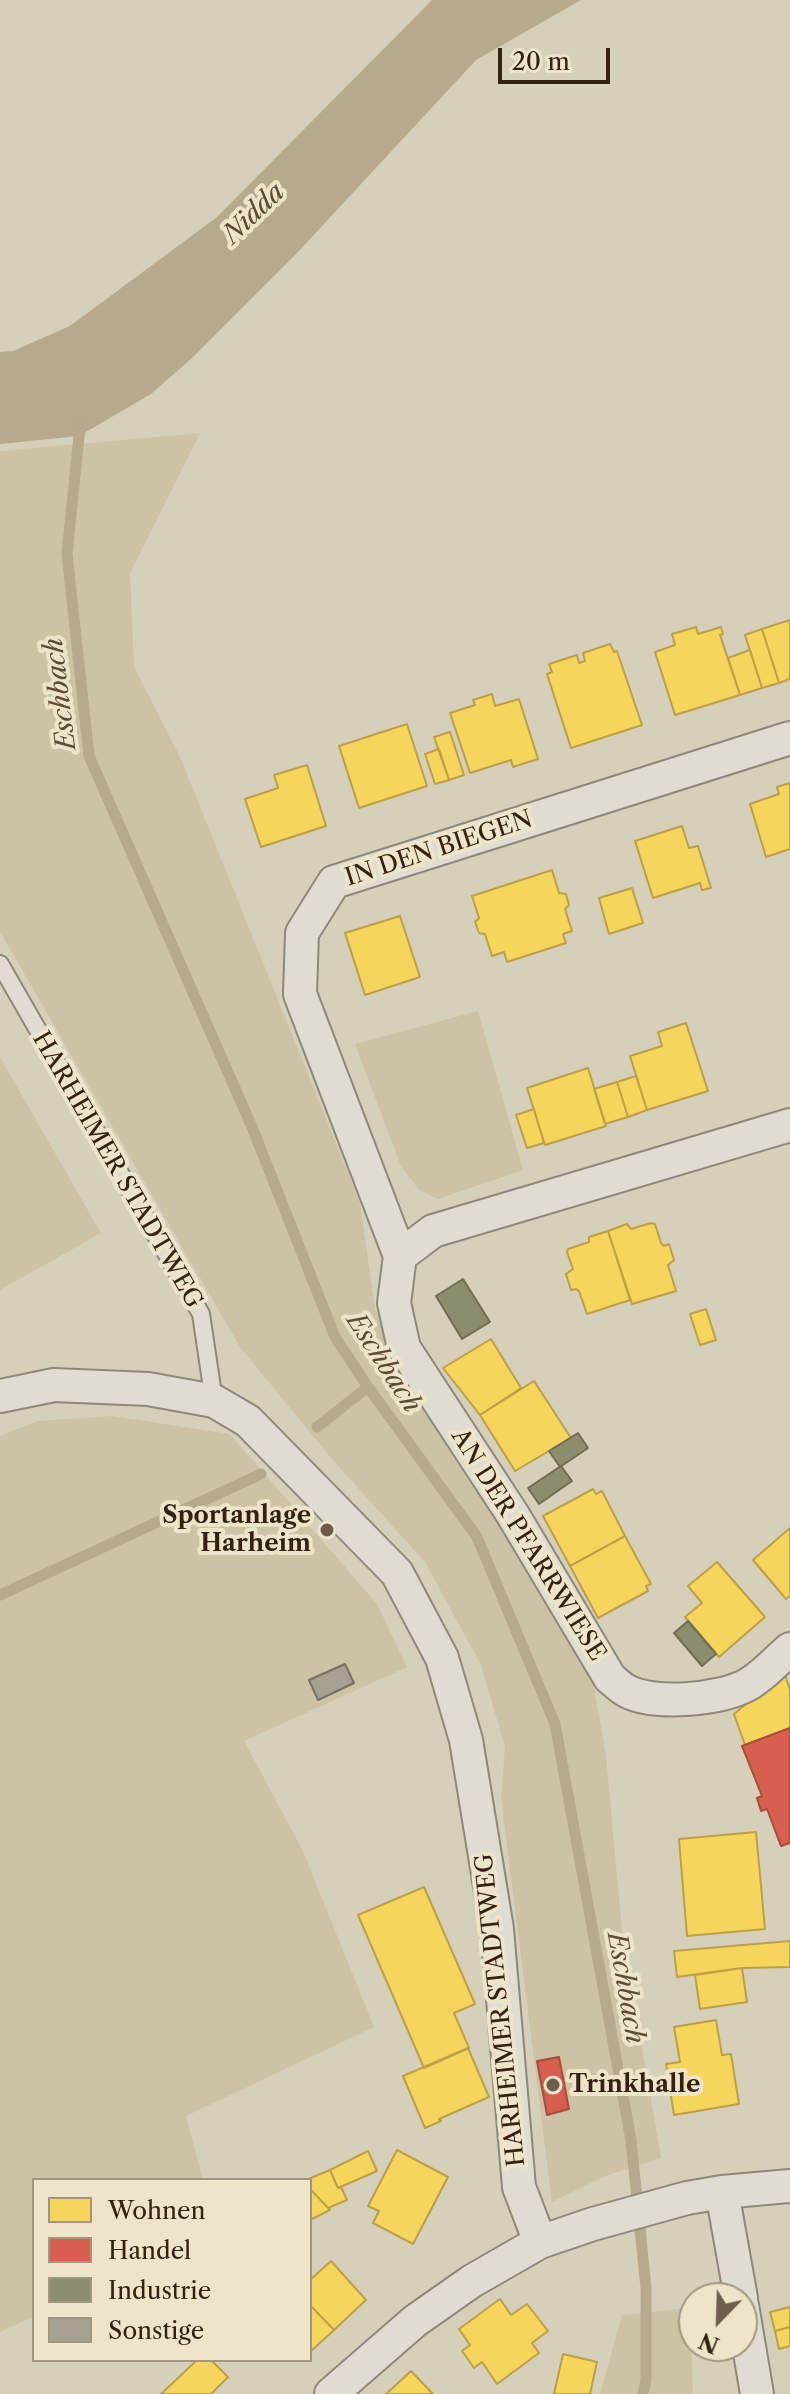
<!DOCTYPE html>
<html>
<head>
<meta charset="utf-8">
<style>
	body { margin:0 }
	#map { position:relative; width:790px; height:2394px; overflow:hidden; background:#d6d0ba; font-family:"Libre Caslon Text",serif }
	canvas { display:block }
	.legend { position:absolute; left:32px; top:2178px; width:280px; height:184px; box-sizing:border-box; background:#ede4ca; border:2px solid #a39680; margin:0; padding:10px 14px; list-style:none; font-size:24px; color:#352111 }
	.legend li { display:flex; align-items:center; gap:16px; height:40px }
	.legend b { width:40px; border:2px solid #a39680 }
	.north { position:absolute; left:678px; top:2282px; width:80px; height:80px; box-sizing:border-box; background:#ede4ca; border:2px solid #a39680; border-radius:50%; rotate:203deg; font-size:22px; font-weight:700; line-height:32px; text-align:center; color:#352111 }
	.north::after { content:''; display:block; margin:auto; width:28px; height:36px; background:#6d5e4c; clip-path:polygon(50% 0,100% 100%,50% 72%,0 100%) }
	.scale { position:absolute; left:498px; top:48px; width:112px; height:36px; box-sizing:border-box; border:4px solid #352111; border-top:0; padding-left:10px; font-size:24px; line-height:28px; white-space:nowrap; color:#352111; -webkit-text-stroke:6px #ede4ca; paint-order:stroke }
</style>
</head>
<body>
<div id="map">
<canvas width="790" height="2394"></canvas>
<ul class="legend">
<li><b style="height:22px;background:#f6d55c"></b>Wohnen</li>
<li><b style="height:22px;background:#d6604d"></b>Handel</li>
<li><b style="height:22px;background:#8c8c6e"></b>Industrie</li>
<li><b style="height:22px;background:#a7a192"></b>Sonstige</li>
</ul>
<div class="north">N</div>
<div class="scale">20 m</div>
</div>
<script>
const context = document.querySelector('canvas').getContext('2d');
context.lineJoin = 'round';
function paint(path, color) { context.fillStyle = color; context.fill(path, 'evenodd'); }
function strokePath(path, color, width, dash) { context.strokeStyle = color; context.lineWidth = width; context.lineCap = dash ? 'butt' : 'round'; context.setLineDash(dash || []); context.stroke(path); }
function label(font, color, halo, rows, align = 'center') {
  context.font = font + ' "Libre Caslon Text",serif'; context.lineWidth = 8; context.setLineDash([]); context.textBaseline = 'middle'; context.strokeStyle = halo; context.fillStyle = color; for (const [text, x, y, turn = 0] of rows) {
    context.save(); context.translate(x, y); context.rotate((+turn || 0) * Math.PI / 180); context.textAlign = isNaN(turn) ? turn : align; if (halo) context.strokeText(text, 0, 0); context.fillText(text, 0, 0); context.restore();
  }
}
const green = new Path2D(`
	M200,433L130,573L134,667L180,757L360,1203L375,1309L590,1666L606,1756L622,1931L661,2158L605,2176L552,2202L501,1798L505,1747L481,1665L425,1562L331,1458L240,1347L0,932V451Z
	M478,1011L523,1170L438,1199L419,1190L401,1166L355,1044Z
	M0,1057L101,1233L0,1290Z
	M112,1416L230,1434L377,1604L407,1667L244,1741L302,1849L374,2027L186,2116L203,2180H34V2316L0,2332V1436L37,1421Z
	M690,2308L693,2394H600L622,2315Z`);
const water = new Path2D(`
	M432,0H581L476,60L297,253L192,358L151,394L79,436L0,444V352L13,351L70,326L217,217Z`);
const homes = new Path2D(`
	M790,620V679L779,683L762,629Z
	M696,627L698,634L721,627L723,634L720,635L740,695L675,715L655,652L675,645L672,634Z
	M762,629L779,683L762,688L745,635Z
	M610,644L614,652L617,651L642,725L571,748L547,674L552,672L549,664L577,655L579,663L585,661L583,653Z
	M750,650L762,688L740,695L728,658Z
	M492,694L495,706L519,699L538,759L513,767L511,760L470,773L450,713L475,705L473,700Z
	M407,724L427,786L359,808L339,746Z
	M450,732L464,775L449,780L434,737Z
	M439,749L449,780L435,784L425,754Z
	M307,765L326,826L261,847L245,799L278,788L274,775Z
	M790,783V849L766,857L750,804L779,794L777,787Z
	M682,826L689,848L698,846L711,888L702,890L700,883L653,898L635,841Z
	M552,870L559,893L566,894L569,905L565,909L572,931L563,934L566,943L507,962L504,952L492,956L485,934L479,933L475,922L479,918L472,896Z
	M632,888L643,923L609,934L599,898Z
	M400,916L420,977L365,995L345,933Z
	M686,1023L708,1091L647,1110L630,1056L662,1046L658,1032Z
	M588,1068L606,1126L545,1145L527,1088Z
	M636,1076L647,1110L628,1117L617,1082Z
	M617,1082L628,1117L605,1124L594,1089Z
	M534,1109L544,1143L527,1148L516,1115Z
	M651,1223L655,1224L661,1243L664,1246L669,1244L674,1260L668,1265L676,1291L632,1304L608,1231L627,1224L631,1229Z
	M608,1231L630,1300L587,1314L579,1291L576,1289L571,1290L566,1274L573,1269L567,1252L568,1249L589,1242V1237Z
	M706,1309L716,1340L700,1345L690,1314Z
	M491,1339L521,1388L480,1415L443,1368Z
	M534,1381L571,1438L515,1471L480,1415Z
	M593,1489L596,1494L602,1491L625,1536L570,1566L543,1516Z
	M790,1528V1596L786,1599L753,1560Z
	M625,1536L651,1584L646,1586L648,1591L598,1618L570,1566Z
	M717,1562L765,1617L719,1657L685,1617L702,1603L688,1586Z
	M784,1672L790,1690V1728L745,1745L734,1714Z
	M756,1832L765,1929L687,1936L679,1839Z
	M424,1887L475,2004L454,2013L469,2048L424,2068L358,1915Z
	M790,1941V1967L742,1968L677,1977L674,1951Z
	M742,1968L747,2002L700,2009L695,1975Z
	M716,2020L722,2055L731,2054L739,2104L674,2115L666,2064L680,2062L674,2027Z
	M468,2048L489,2097L439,2119L441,2121L425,2128L403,2076Z
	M397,2150L448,2177L413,2244L373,2223L379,2211L368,2206Z
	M368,2151L377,2171L338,2188L330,2170Z
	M330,2170L338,2188L341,2187L347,2200L328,2208L310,2189V2180H306Z
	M310,2189L330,2210L310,2220Z
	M331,2261L366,2300L334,2330L310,2305V2280Z
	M500,2299L511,2315L527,2304L548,2331L532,2343L539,2353L497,2384L482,2362L474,2368L462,2351L470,2345L459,2329Z
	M310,2305L334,2330L310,2352Z
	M790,2307V2327L775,2331L770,2312Z
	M790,2327V2346L779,2349L775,2331Z
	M563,2354L597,2362L590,2394H554Z
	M197,2360H211L228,2377L211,2394H161Z
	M411,2371L433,2394H386Z`);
const shops = new Path2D(`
	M790,1728V1843L781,1846L767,1809L761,1811L757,1798L762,1796L742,1746Z
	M559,2057L569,2109L547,2115L537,2061Z`);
const industry = new Path2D(`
	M463,1279L490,1322L462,1339L436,1296Z
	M578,1433L588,1448L560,1467L549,1451Z
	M561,1466L572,1481L539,1504L528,1488Z
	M688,1621L716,1654L702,1666L674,1633Z`);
const stream = new Path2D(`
	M82,424L79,436L67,554L89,756L252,1127L335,1337L368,1387L477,1537L555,1724L631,2140L646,2288V2380L643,2394
	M317,1427L368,1387
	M0,1595L261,1474`);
const building = new Path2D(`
	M345,1664L354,1683L318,1700L309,1680Z`);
const service = new Path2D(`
	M0,964L201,1314L214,1401`);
const minor = new Path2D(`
	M790,1125L433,1231L400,1256L394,1303L404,1348L513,1515L610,1678C615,1682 620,1687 625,1690C652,1706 719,1700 747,1685C762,1677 776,1661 790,1649
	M400,1256L300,994L302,933L334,882L790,738
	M0,1396L54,1385L148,1389L214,1401L248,1421L397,1573L442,1658L466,1740L497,1929L519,2187L540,2242
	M722,2192L741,2298
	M742,2305L757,2394
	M331,2394L415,2321L472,2281L540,2242L593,2224L687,2198L722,2192L790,2186`);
const markers = [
	[327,1530,8,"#6d5e4c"],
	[553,2085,8,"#6d5e4c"]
];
const streetNames = [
	["IN DEN BIEGEN",439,849,-18],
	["HARHEIMER STADTWEG",117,1170,60],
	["AN DER PFARRWIESE",528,1545,58],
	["HARHEIMER STADTWEG",501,2010,-96]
];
const poiNames = [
	["Sportanlage",311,1516],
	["Harheim",311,1544],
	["Trinkhalle",569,2085,"left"]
];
const waterNames = [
	["Nidda",254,214,-44],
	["Eschbach",61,694,-97],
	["Eschbach",383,1363,57],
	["Eschbach",625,1988,80]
];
paint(green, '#cdc2a4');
paint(water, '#b6a98c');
paint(homes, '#f6d55c');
strokePath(homes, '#bc9f46', 2);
paint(shops, '#d6604d');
strokePath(shops, '#a64d3b', 2);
paint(industry, '#8c8c6e');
strokePath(industry, '#726c52', 2);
strokePath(stream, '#b6a98c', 11);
paint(building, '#a7a192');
strokePath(building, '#777064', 2);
strokePath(service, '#8e887a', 20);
strokePath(minor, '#8e887a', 36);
strokePath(service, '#e0dcd1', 16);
strokePath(minor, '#e0dcd1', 32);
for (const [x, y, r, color] of markers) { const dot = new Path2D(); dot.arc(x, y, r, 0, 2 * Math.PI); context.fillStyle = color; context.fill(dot); strokePath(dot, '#ede4ca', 3); }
label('24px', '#352111', '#ede4ca', streetNames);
label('bold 24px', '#352111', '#ede4ca', poiNames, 'right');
label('italic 26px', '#5d4b35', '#ede4ca', waterNames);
</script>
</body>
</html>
